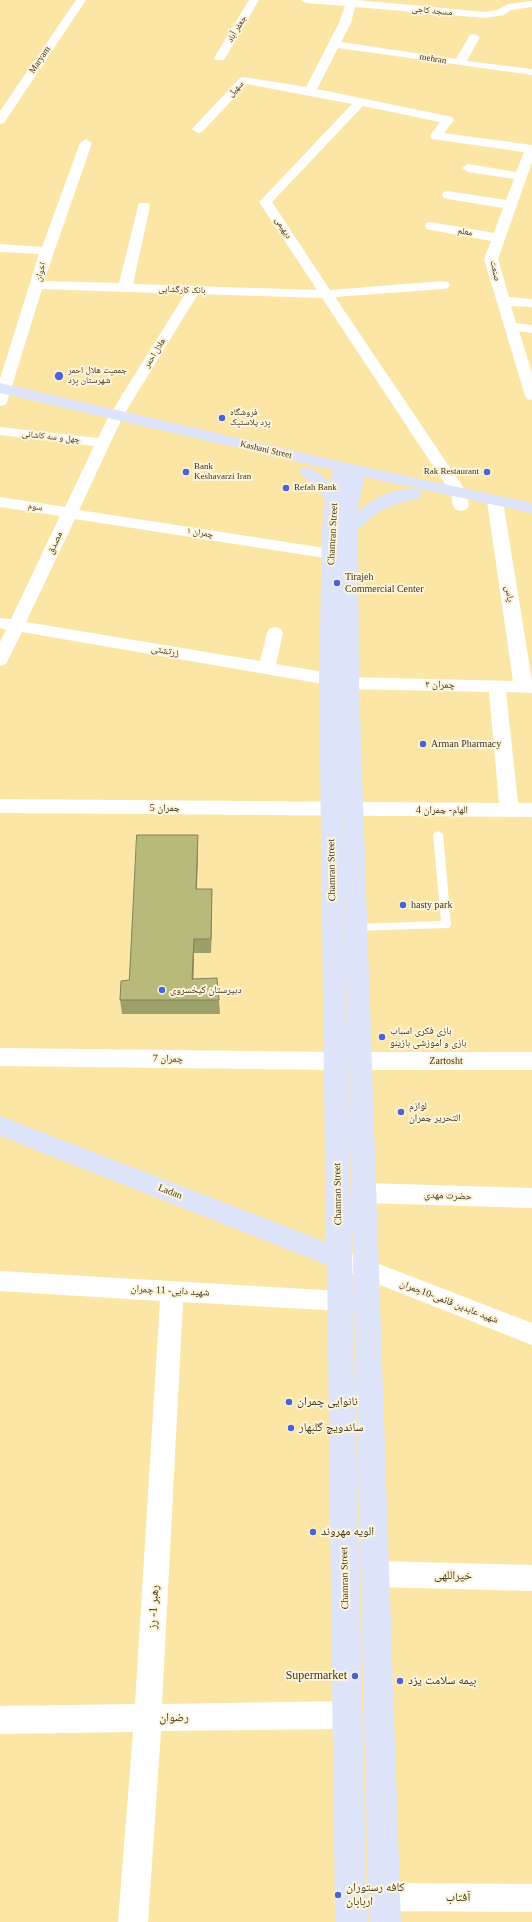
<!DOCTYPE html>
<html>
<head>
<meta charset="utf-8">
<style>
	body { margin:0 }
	canvas { display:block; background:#fce6a6 }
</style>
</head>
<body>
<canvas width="532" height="1922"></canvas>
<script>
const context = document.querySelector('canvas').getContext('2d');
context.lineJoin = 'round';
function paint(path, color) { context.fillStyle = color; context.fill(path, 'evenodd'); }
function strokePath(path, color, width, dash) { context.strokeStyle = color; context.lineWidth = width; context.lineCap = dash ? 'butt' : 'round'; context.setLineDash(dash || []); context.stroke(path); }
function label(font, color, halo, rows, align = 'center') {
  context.font = font + ' "Times New Roman","Noto Naskh Arabic",serif'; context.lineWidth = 4; context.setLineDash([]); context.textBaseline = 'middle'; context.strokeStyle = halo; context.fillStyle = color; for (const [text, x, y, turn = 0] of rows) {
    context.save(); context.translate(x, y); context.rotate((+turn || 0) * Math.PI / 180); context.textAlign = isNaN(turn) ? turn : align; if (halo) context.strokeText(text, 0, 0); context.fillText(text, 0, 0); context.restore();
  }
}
const lane = new Path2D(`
	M438,831L443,834L451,925L449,928L353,931L351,928L353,925L356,924L441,921L433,834Z`);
const street = new Path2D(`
	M76,0H86L4,123L0,124V111Z
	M249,0H259L224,60H216L214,58Z
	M301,0H357L485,12L497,10L508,4L532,1V7L511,10L504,15L485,18L355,7L351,23L341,42L456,59L470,35L474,34L480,37L467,61L532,69V75L338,48L317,89L452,117L454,120L444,133L532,145V162L498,259L509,297L532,299V307L511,306L516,323L532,325V333L519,331L532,373V400L527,399L525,396L484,259L491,241L431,230L426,229L425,226L426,223L431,222L494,233L503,208L448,199L444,198L442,195L444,192L448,191L506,200L514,179L468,172L462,168L468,164L516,172L524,152L432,139L430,136L440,122L363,106L272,202L330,290L443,281L448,282L450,285L448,288L443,289L335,297L467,493L469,506L467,509L461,511L455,509L453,506L451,493L322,298L198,294L123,416L79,510L331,549L337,550L339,554L337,558L331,559L75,519L26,622L260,661L267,633L269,629L275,627L281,629L283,633L276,664L329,673L335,675L338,679L335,683L329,685L22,632L6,664L0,666V642L6,630L0,628V618L11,619L60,516L0,507V497L65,507L94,446L0,435V427L98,438L109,416L185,294L42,289L7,402L5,405L0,406V379L39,254L0,252V244L42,247L80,143L86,139L92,143L44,281L119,283L138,206L139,203H149L150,206L133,284L317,290L259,202L352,104L247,84L202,132L198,133L192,129L240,78L244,77L306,87L339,23L345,6L306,3Z
	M495,496L501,498L503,501L532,681V693L506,692L518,803H532V817L0,813V799L499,803L489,692L349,689L343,687L340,683L343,679L349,677L513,681L487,501L489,498Z
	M0,1048L335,1052L342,1055L345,1061L342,1067L335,1070L0,1066Z
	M360,1052H532V1070H360L353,1067L350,1061L353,1055Z
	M364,1183L532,1188V1208L364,1203L356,1200L353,1193L356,1186Z
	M353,1254L532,1323V1345L345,1271L342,1264L345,1257Z
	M0,1271L340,1291L348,1294L352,1301L348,1308L340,1311L183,1302L162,1704L347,1701L357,1705L361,1715L357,1725L347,1729L161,1731L148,1922H118L133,1732L0,1734V1706L135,1704L160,1301L0,1291Z
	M375,1561L532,1565V1591L375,1587L366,1583L362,1574L366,1565Z
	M384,1883L532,1884V1912L384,1911L374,1907L370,1897L374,1887Z`);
const secondary = new Path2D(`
	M0,383L342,462L532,503V513L364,477L358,508V511C373,498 399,485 419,490L422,494L419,498C390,505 380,508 358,530L359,683L401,1922H369L339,683L340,531L339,679L367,1922H335L327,1265L0,1136V1116L326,1242L319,679L322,529L325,500L319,490L299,472L301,468C313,465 321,475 330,482L333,470L0,393Z`);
const wall = new Path2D(`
	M198,849L197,889H212V903L211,953H194L193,979L219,1000L220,1014H122L120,1000L129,980Z`);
const shadedWall = new Path2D(`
	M198,835V849L196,903V889Z
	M212,889V903L211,953V939Z
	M194,939V953L193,993L192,979Z`);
const building = new Path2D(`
	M137,835H198L196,889H212L211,939H194L192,979L217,978L219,1000H120L121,981L129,980Z`);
const markers = [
	[59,376,5,"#4c63d8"],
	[222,418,4,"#4c63d8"],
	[186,472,4,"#4c63d8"],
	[487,472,4,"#4c63d8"],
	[286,488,4,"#4c63d8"],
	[337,583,4,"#4c63d8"],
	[423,744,4,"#4c63d8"],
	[403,905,4,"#4c63d8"],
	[162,990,4,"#4c63d8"],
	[382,1037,4,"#4c63d8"],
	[401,1112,4,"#4c63d8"],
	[289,1402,4,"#4c63d8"],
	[291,1428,4,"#4c63d8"],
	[313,1532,4,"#4c63d8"],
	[355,1676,4,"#4c63d8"],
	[400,1681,4,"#4c63d8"],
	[338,1895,4,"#4c63d8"]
];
const farStreetnames = [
	["مسجد کاجی",432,11,5],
	["جعفر آباد",237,29,-59],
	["mehran",433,59,9],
	["Maryam",40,60,-56],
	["سهیل",236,89,-44],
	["دیهیمی",283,228,57],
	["معلم",465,232,10],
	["صنعت",495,271,78],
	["اخوان",41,272,-74],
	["بانک کارگشایی",182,290,2],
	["هلال احمر",155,353,-58],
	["چهل و سه کاشانی",51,437,6],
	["Kashani Street",266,450,13],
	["سوم",35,507,9],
	["چمران ۱",200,533,9]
];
const farPoinames = [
	["جمعیت هلال احمر",68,371],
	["شهرستان یزد",68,381],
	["فروشگاه",230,413],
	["یزد پلاستیک",230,423],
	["Bank",194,467],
	["Keshavarzi Iran",194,477],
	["Rak Restaurant",479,472,"right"],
	["Refah Bank",294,488]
];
const streetNames = [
	["Chamran Street",333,534,-87],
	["مصدق",55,543,-65],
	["یاس",509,594,81],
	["زرتشتی",165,651,10],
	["چمران ۲",440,685,1],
	["چمران 5",165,808],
	["الهام- چمران 4",442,810],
	["Chamran Street",332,870,-91],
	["چمران 7",168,1059,1],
	["Zartosht",446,1061],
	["Ladan",170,1192,21],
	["Chamran Street",338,1194,-91],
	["حضرت مهدی",448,1196,2],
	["شهید دایی- 11 چمران",170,1291,3],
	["شهید عابدین قائمی-10چمران",449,1302,21],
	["Chamran Street",345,1578,-91]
];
const poiNames = [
	["Tirajeh",345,577],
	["Commercial Center",345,589],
	["Arman Pharmacy",431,744],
	["hasty park",411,905],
	["دبیرستان کیخسروی",170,990],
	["بازی فکری اسباب",390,1031],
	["بازی و اموزشی بازینو",390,1043],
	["لوازم",409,1106],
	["التحریر چمران",409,1118]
];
const nearPoinames = [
	["نانوایی چمران",297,1402],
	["ساندویچ گلبهار",299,1428],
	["الویه مهروند",321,1532],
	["Supermarket",347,1676,"right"],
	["بيمه سلامت يزد",408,1681],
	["کافه رستوران",346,1888],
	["اربابان",346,1902]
];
const nearStreetnames = [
	["خیراللهی",453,1576,1],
	["رهبر 1- رز",154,1607,-87],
	["رضوان",174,1718,-1],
	["آفتاب",458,1898]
];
paint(lane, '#fff');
paint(street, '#fff');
paint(secondary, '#dee5fb');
paint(wall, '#9da06a');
paint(shadedWall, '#808256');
paint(building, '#b7ba7b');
strokePath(building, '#808256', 1);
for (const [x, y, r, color] of markers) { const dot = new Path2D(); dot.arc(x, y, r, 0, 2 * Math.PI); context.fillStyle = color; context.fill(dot); strokePath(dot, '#fdf4db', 1.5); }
label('9px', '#40371d', '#fdf4db', farStreetnames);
label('9px', '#40371d', '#fdf4db', farPoinames, 'left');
label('10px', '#40371d', '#fdf4db', streetNames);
label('10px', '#40371d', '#fdf4db', poiNames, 'left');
label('12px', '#40371d', '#fdf4db', nearPoinames, 'left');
label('12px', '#40371d', '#fdf4db', nearStreetnames);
</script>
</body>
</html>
